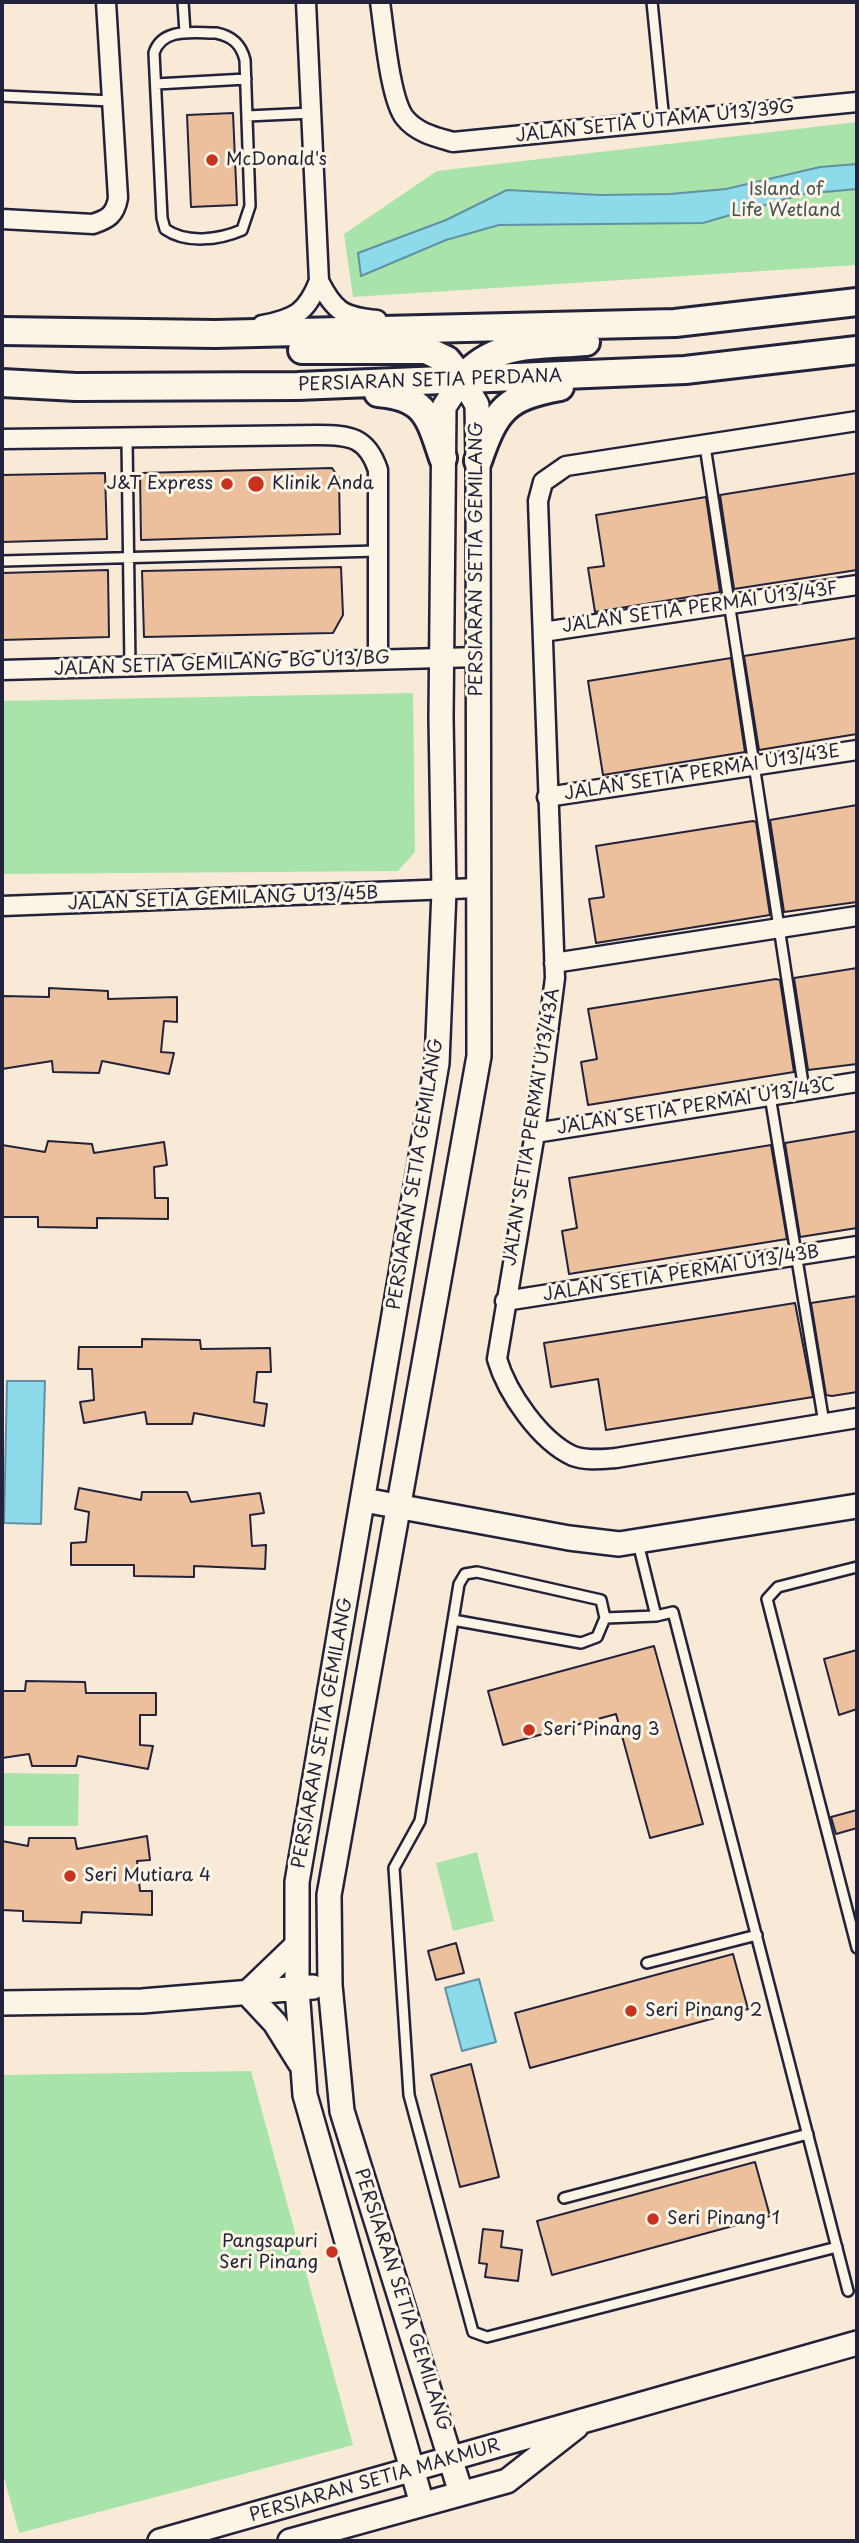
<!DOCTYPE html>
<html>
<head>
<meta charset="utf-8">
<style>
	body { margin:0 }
	#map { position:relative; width:859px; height:2543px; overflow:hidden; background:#f9ead7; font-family:"Playpen Sans",sans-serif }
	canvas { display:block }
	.frame { position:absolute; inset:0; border:4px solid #22223b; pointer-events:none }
</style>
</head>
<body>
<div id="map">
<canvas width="859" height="2543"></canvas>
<div class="frame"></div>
</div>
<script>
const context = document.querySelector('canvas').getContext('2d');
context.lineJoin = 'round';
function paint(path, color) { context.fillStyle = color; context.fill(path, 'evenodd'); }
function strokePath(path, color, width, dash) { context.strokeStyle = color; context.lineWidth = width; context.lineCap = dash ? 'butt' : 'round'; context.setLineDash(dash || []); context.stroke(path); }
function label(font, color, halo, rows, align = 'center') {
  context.font = font + ' "Playpen Sans",sans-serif'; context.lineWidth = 6; context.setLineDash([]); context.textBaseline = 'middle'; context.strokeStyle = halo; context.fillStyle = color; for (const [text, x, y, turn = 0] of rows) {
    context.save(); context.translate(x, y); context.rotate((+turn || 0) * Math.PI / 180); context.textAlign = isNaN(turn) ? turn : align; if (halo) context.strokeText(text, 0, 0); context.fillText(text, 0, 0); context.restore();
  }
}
const green = new Path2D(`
	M857,122V265L353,297L344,234L437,171Z
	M413,693L415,852L398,871L2,874V701Z
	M2,1773L79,1774L78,1826H2Z
	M477,1852L494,1921L453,1931L436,1863Z
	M251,2071L353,2445L19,2533L2,2470V2075Z`);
const water = new Path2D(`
	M857,164V189L803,194L703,223L499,225L446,240L361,276L358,253L446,220L507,190L600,195L670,194L726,189L820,167Z
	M7,1381H45L41,1524L4,1523Z
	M479,1979L496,2042L462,2051L445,1988Z`);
const building = new Path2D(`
	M233,113L237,205L191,207L187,115Z
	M332,468L339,478L340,534L141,540L140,473Z
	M105,473L107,539L2,542V475Z
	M857,473V570L734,589L720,495Z
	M706,497L720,592L595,612L588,568L604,566L596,515Z
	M341,567L343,615L333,633L144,637L142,571Z
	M108,570L109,637L2,640V573Z
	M857,638V734L759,750L744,656Z
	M731,658L745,752L603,775L588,681Z
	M857,805V902L784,912L770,820Z
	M753,821L756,822L770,915L596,943L589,899L604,897L596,846Z
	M857,968V1064L808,1070L794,978Z
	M776,979L780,980L794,1072L588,1105L581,1062L597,1059L588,1009Z
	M49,988L108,991V999L177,997V1022L164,1021L161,1052L174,1053L169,1074L102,1061L99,1073L53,1072L52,1061L2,1069V996L49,997Z
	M857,1131V1228L800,1237L785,1143Z
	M48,1141L92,1144L94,1153L164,1142L167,1165L154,1167L155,1198H168V1219L97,1218V1228L38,1227V1217H2V1145L45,1152Z
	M771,1145L787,1239L569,1274L562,1231L577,1228L569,1178Z
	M857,1296V1392L832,1396L826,1395L811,1303Z
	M795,1303L813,1397L606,1430L598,1379L551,1387L544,1343Z
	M142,1339L200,1340L201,1349L270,1348L271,1372H257L254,1402L267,1404L264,1426L194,1413L192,1424H147L145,1412L84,1423L80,1402L94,1400L92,1369H78L79,1347H142Z
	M79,1488L141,1500L142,1492H187L191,1502L260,1493L264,1513L250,1515L252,1546L266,1545L265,1569L194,1566V1577L134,1576V1565H71V1543L86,1542L89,1512L75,1509Z
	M654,1646L703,1824L650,1838L616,1714L503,1745L488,1691Z
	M857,1650V1709L839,1715L824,1659Z
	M26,1681L85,1682L86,1693H156V1715H140V1745L153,1746L148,1769L78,1756L76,1766H32L29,1754L2,1758V1691H25Z
	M857,1810V1828L836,1834L831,1817Z
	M147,1836L150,1860L137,1861L140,1891H152V1915L82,1912L81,1923L23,1921V1911L2,1910V1841L28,1846L29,1838H75L77,1849Z
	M456,1943L464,1973L436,1980L428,1951Z
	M733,1954L748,2009L530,2068L515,2013Z
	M471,2064L499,2177L460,2187L431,2075Z
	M755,2162L770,2216L552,2275L537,2221Z
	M483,2229L503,2231L501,2247L522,2250L518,2281L485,2277L487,2264L479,2263Z`);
const service = new Path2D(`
	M183,2L185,33
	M652,2L664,121
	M216,33C232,36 241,44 245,60L250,206L242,230C219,240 186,244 165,229L162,218L154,53C162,27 194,33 216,33Z
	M156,84L246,79
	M2,96L112,101
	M247,116L312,113
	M127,439L130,667
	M705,446L804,1090
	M2,561L377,551
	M770,1096L824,1423
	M638,1543L656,1616
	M857,1567L778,1587L767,1599L857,1948
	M605,1618L656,1616L673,1612L848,2291
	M453,1620L581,1643L597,1637L605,1618L601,1600L477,1572L465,1574L459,1584L420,1821L394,1868L409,2095L473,2332L487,2337L837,2247
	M647,1963L757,1935
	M564,2198L808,2134`);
const minor = new Path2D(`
	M380,2C384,28 390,100 405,118C417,133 436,137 453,142L857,102
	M2,219L93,224C108,219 115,215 118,198L106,2
	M319,281C334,311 343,317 377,320
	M262,325C295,319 307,312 319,281L306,2
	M857,421L566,466L543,482L538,501L555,978L535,1133L497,1359C507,1393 540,1441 573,1456C586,1461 602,1459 616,1458L857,1418
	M2,439L318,435C350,435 367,437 378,470V659
	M543,632L857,585
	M2,670L478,657
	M547,797L857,750
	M2,906L478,888
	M554,963L857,916
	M535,1133L857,1082
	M505,1301L857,1246`);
const tertiary = new Path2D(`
	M364,1500L569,1538L619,1544L857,1506
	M247,1993L275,2023L300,2063
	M247,1993L297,1945
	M2,2003L142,2001L313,1987
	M422,2504L305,2095L297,1989V1882L437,1063L444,891L441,718L444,407L462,379L477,405L478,461L479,1056L329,1895L330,1985L342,2111L461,2493
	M160,2541C393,2477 624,2407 857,2343
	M290,2541L507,2481L576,2427`);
const secondary = new Path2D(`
	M2,331L215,334L675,323L857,302
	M302,350H426L447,360L462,379
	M462,379C495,340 539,346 586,342
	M2,383L76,387L298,386L685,370L857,350
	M378,393C426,397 429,417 443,458
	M478,461C496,409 506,397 560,387`);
const markers = [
	[212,160,7,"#c8321e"],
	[227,484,7,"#c8321e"],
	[256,484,9,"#c8321e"],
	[529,1730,7,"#c8321e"],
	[70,1876,7,"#c8321e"],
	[631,2011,7,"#c8321e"],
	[653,2219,7,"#c8321e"],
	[332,2252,7,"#c8321e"]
];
const streetNames = [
	["JALAN SETIA UTAMA U13/39G",655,122,-6],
	["PERSIARAN SETIA PERDANA",430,381,-2],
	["PERSIARAN SETIA GEMILANG",477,559,-90],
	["JALAN SETIA PERMAI U13/43F",700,608,-8],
	["JALAN SETIA GEMILANG BG U13/BG",222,664,-2],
	["JALAN SETIA PERMAI U13/43E",702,773,-9],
	["JALAN SETIA GEMILANG U13/45B",223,899,-2],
	["JALAN SETIA PERMAI U13/43C",696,1107,-9],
	["JALAN SETIA PERMAI U13/43A",532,1127,-81],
	["PERSIARAN SETIA GEMILANG",416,1174,-81],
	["JALAN SETIA PERMAI U13/43B",681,1274,-9],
	["PERSIARAN SETIA GEMILANG",323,1733,-80],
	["PERSIARAN SETIA GEMILANG",402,2300,72],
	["PERSIARAN SETIA MAKMUR",375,2481,-16]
];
const poiNames = [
	["McDonald's",226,160],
	["J&T Express",213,484,"right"],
	["Klinik Anda",272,484],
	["Seri Pinang 3",543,1730],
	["Seri Mutiara 4",84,1876],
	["Seri Pinang 2",645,2011],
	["Seri Pinang 1",667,2219],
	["Pangsapuri",318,2242,"right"],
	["Seri Pinang",318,2263,"right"]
];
const parkNames = [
	["Island of",786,190],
	["Life Wetland",786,211]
];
paint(green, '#a8e4aa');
paint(water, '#8cdaea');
strokePath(water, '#6290a4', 2);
paint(building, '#edc09d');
strokePath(building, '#22223b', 2);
strokePath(service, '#22223b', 14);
strokePath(minor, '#22223b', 23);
strokePath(tertiary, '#22223b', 28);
strokePath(secondary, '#22223b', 32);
strokePath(service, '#fcf5e5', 9);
strokePath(minor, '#fcf5e5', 18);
strokePath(tertiary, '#fcf5e5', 23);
strokePath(secondary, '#fcf5e5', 26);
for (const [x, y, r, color] of markers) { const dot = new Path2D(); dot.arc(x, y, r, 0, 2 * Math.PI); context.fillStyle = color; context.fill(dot); strokePath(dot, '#fcf5e5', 2.5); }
label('18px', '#22223b', '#fcf5e5', streetNames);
label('18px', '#22223b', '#fcf5e5', poiNames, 'left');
label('18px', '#445257', '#fcf5e5', parkNames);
</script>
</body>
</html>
